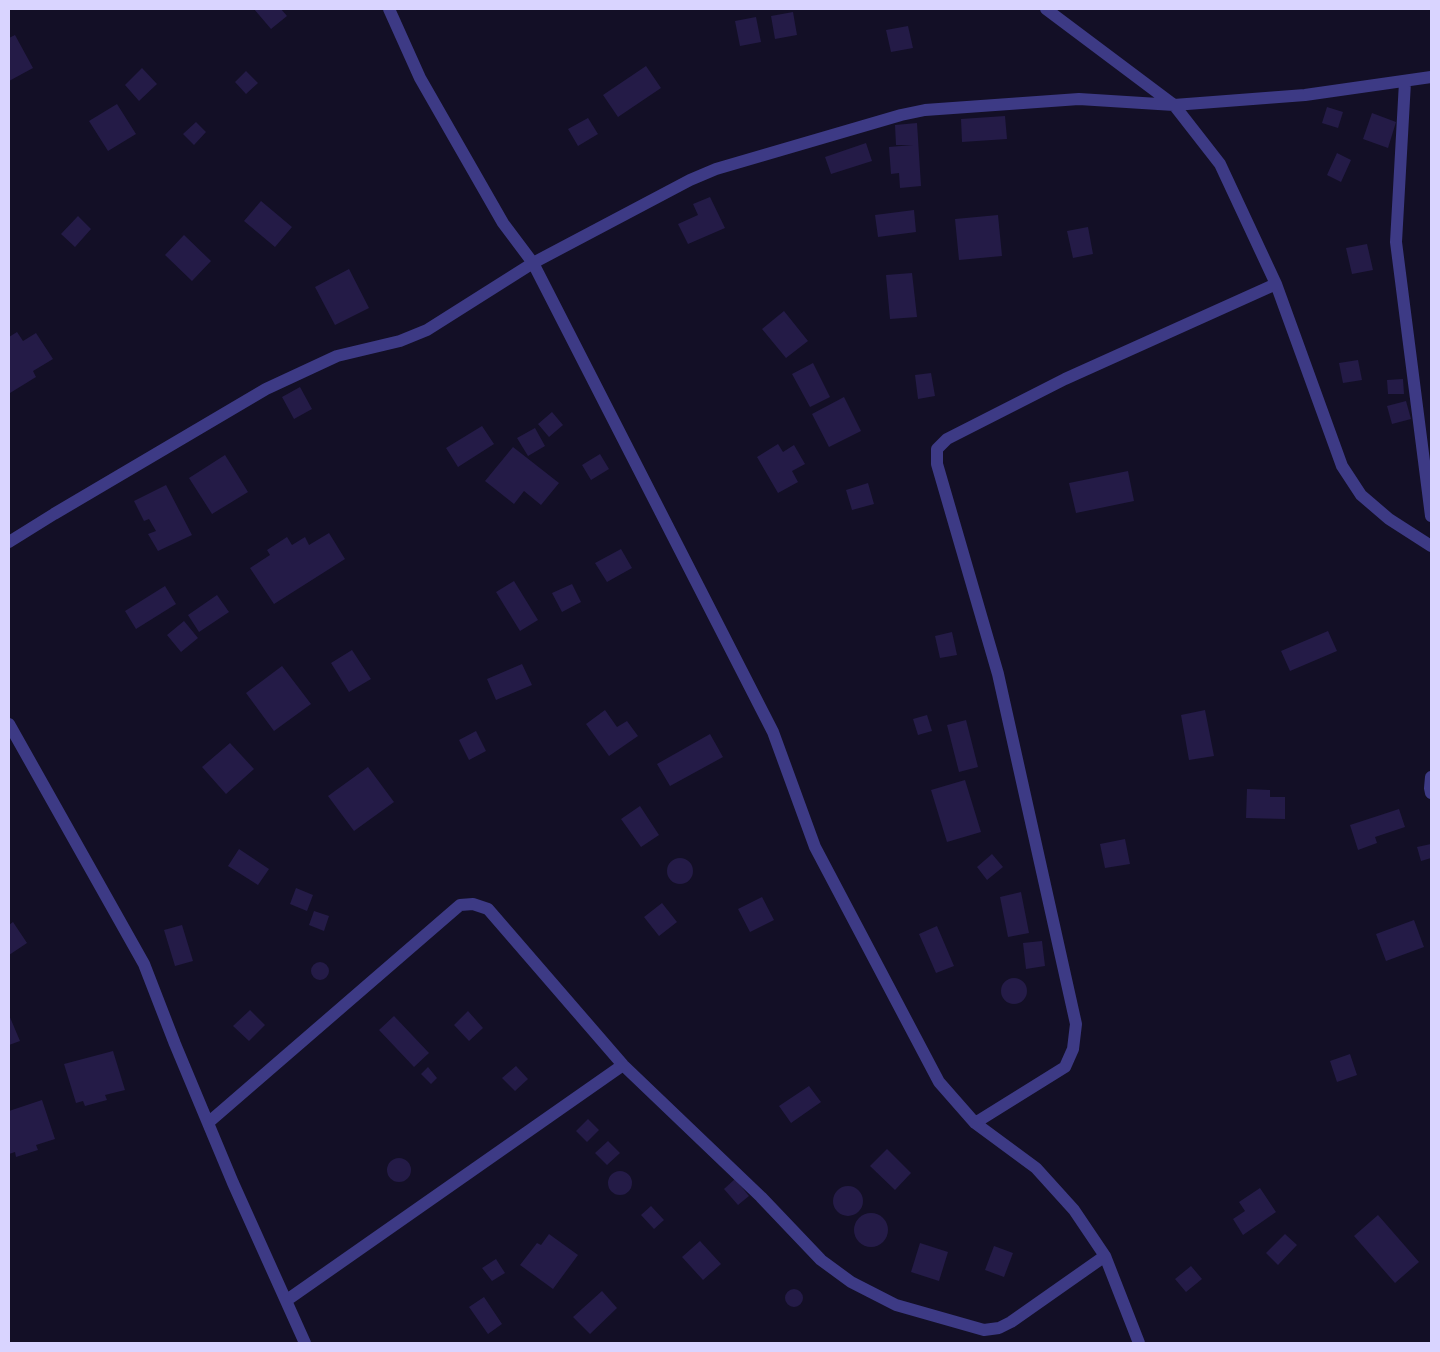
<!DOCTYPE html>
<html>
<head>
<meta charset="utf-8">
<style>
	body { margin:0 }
	#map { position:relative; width:1440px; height:1352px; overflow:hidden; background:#130f26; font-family:"Public Sans",sans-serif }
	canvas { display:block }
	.frame { position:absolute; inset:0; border:10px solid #d9d4ff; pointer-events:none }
</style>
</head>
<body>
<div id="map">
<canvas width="1440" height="1352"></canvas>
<div class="frame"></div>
</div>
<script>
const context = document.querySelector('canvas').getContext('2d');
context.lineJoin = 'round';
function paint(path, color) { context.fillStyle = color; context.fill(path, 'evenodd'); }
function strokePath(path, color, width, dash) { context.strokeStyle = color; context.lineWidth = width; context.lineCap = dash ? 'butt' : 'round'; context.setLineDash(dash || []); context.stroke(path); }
const building = new Path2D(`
	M254,9H281L287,16L271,29Z
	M793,12L797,35L775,39L771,16Z
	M756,17L761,42L740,46L735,21Z
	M908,26L913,48L891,52L886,30Z
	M15,35L33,68L9,81V38Z
	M646,66L661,88L618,117L603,95Z
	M142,68L157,84L139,101L125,85Z
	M246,71L258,83L246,94L235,82Z
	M117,104L136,134L108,151L89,121Z
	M1327,107L1343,112L1338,128L1322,123Z
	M1372,113L1396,122L1388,148L1363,139Z
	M1005,116L1007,139L962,142L961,119Z
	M588,118L598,134L578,146L568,129Z
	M196,122L206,132L194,145L183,134Z
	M917,123L921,186L900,188L899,173L891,174L889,147L913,145H896L895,125Z
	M866,143L872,161L831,174L825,157Z
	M1337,153L1351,160L1341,182L1327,175Z
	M710,197L725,228L688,244L678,224L698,215L693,204Z
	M261,201L292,227L275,247L244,221Z
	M914,210L916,232L878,237L875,215Z
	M998,215L1002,256L959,260L955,219Z
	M78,216L91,229L75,247L61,234Z
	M1088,227L1093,254L1073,258L1067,231Z
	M184,235L211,261L192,281L165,255Z
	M1367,244L1373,270L1352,274L1346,248Z
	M349,269L369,308L335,325L315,287Z
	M912,273L917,317L890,319L886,275Z
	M784,311L808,341L786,358L762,329Z
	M17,332L23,341L36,333L53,359L33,371L36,377L10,393L9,391V337Z
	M1358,360L1362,380L1343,383L1339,363Z
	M813,363L830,397L810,407L792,374Z
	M931,373L935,396L918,399L915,375Z
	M1403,379L1404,394H1388L1387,380Z
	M300,387L312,409L294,419L282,397Z
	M844,397L861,431L829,447L812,414Z
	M1406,401L1411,419L1392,424L1387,406Z
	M552,412L563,425L549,437L538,424Z
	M482,426L494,444L458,467L446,448Z
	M535,428L545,446L528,456L517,438Z
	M778,444L783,452L794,445L805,464L792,471L798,482L778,493L757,457Z
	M513,447L559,483L541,505L524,491L514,504L485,481Z
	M600,454L609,469L591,480L582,465Z
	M225,455L248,492L212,514L189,478Z
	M1128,471L1134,501L1076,513L1069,483Z
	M868,483L874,504L852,510L846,490Z
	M166,485L192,535L158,551L148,534L156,531L149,519L144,521L134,501Z
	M329,533L345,559L274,604L250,568L270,555L267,550L287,537L292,545L305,537L309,545Z
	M621,549L632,568L607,582L595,563Z
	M514,581L538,620L520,631L496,592Z
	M572,584L581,602L562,612L552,593Z
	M165,586L176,604L136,629L125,611Z
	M217,595L229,612L199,632L188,615Z
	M184,621L198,638L181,652L167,635Z
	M1328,631L1337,651L1290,671L1281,651Z
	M952,632L957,655L940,658L935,636Z
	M352,650L371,679L349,692L331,663Z
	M522,664L532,685L496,700L487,679Z
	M282,666L311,704L274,731L246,693Z
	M605,710L617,727L627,721L638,736L609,756L586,724Z
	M1205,710L1214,756L1189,760L1181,715Z
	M927,715L932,731L918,735L913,719Z
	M966,720L978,767L959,772L947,725Z
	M476,731L486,751L469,760L459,740Z
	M710,734L723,757L670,786L657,764Z
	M230,743L254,769L226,794L202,767Z
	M368,767L394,802L354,831L328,796Z
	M965,780L981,832L947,842L931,790Z
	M1247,789L1270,790V797H1285V819L1246,818Z
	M640,806L659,835L641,847L621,819Z
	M1399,809L1405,827L1375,837L1377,843L1358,850L1350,825Z
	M1125,839L1130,864L1105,868L1100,844Z
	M1431,844V858L1421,861L1417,847Z
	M239,849L269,869L258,885L228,866Z
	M992,854L1003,867L987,880L977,867Z
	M667 871a13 13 0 1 1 26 0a13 13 0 1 1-26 0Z
	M296,888L313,895L307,911L290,904Z
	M1021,892L1029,933L1008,937L1000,897Z
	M762,897L774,920L750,932L738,909Z
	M662,903L677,922L659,936L644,917Z
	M314,911L329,916L324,931L309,925Z
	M1414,920L1424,947L1386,961L1376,934Z
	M13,922L27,943L9,955V925Z
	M182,925L193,961L175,966L164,930Z
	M937,926L954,966L936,973L919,934Z
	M1042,941L1045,966L1026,969L1023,943Z
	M311 971a9 9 0 1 1 18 0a9 9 0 1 1-18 0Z
	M1001 991a13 13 0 1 1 26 0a13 13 0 1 1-26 0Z
	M250,1010L265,1025L249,1041L233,1026Z
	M468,1011L483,1028L469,1041L454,1025Z
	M9,1015L20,1041L9,1045Z
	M394,1016L429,1053L414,1067L379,1030Z
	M113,1051L125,1090L105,1095L107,1100L85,1106L83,1101L76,1103L64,1064Z
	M1350,1054L1357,1075L1337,1082L1330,1061Z
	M516,1066L528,1079L515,1091L502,1078Z
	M428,1067L437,1078L431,1084L421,1074Z
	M809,1086L821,1102L791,1123L779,1106Z
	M42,1100L55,1139L36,1145L38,1150L16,1157L15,1152L9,1154V1111Z
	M588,1119L599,1130L587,1142L576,1131Z
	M608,1141L620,1153L607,1165L595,1153Z
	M887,1149L911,1173L895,1190L870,1166Z
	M387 1170a12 12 0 1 1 24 0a12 12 0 1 1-24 0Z
	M608 1183a12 12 0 1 1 24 0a12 12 0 1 1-24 0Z
	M735,1179L749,1196L738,1205L724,1189Z
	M833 1201a15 15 0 1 1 30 0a15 15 0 1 1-30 0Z
	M1260,1188L1276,1212L1243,1235L1233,1219L1245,1211L1239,1202Z
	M651,1206L664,1220L654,1229L641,1215Z
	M854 1230a17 17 0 1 1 34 0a17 17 0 1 1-34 0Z
	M1378,1215L1419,1262L1395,1283L1354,1236Z
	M549,1234L578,1255L553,1289L520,1265L537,1243L541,1245Z
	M1285,1234L1297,1245L1278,1265L1266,1253Z
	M700,1241L721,1264L703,1280L682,1257Z
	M920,1243L948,1252L939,1281L911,1272Z
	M994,1246L1013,1253L1004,1277L985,1270Z
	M496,1259L505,1273L492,1281L482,1268Z
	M1191,1266L1202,1279L1186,1292L1175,1279Z
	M785 1298a9 9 0 1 1 18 0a9 9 0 1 1-18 0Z
	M602,1291L617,1308L590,1334L573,1317Z
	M484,1297L502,1324L488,1334L469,1307Z`);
const street = new Path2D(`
	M389,9L420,78L503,223L533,263L773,732L815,847L939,1082L975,1123L1036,1168L1074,1210L1105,1256L1139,1343
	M1046,9L1174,105L1220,164L1276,284L1342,466L1361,495L1389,519L1431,546
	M1405,82L1396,242L1431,516
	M9,542L54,514L266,389L337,356L400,341L427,330L533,263L690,180L716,169L901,115L925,110L1079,99L1174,105L1305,95L1431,77
	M9,724L144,964L175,1044L233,1183L305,1343
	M1431,777L1430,788L1431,793
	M209,1122L460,905L473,904L488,909L623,1065L761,1197L821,1260L851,1282L896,1305L984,1330L999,1328L1011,1322L1105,1256
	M975,1123L1065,1067L1073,1049L1076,1024L998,674L937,464V449L947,439L1065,379L1276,284
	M287,1300L623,1065`);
paint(building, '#241b47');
strokePath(street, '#3d3a85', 12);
</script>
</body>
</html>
